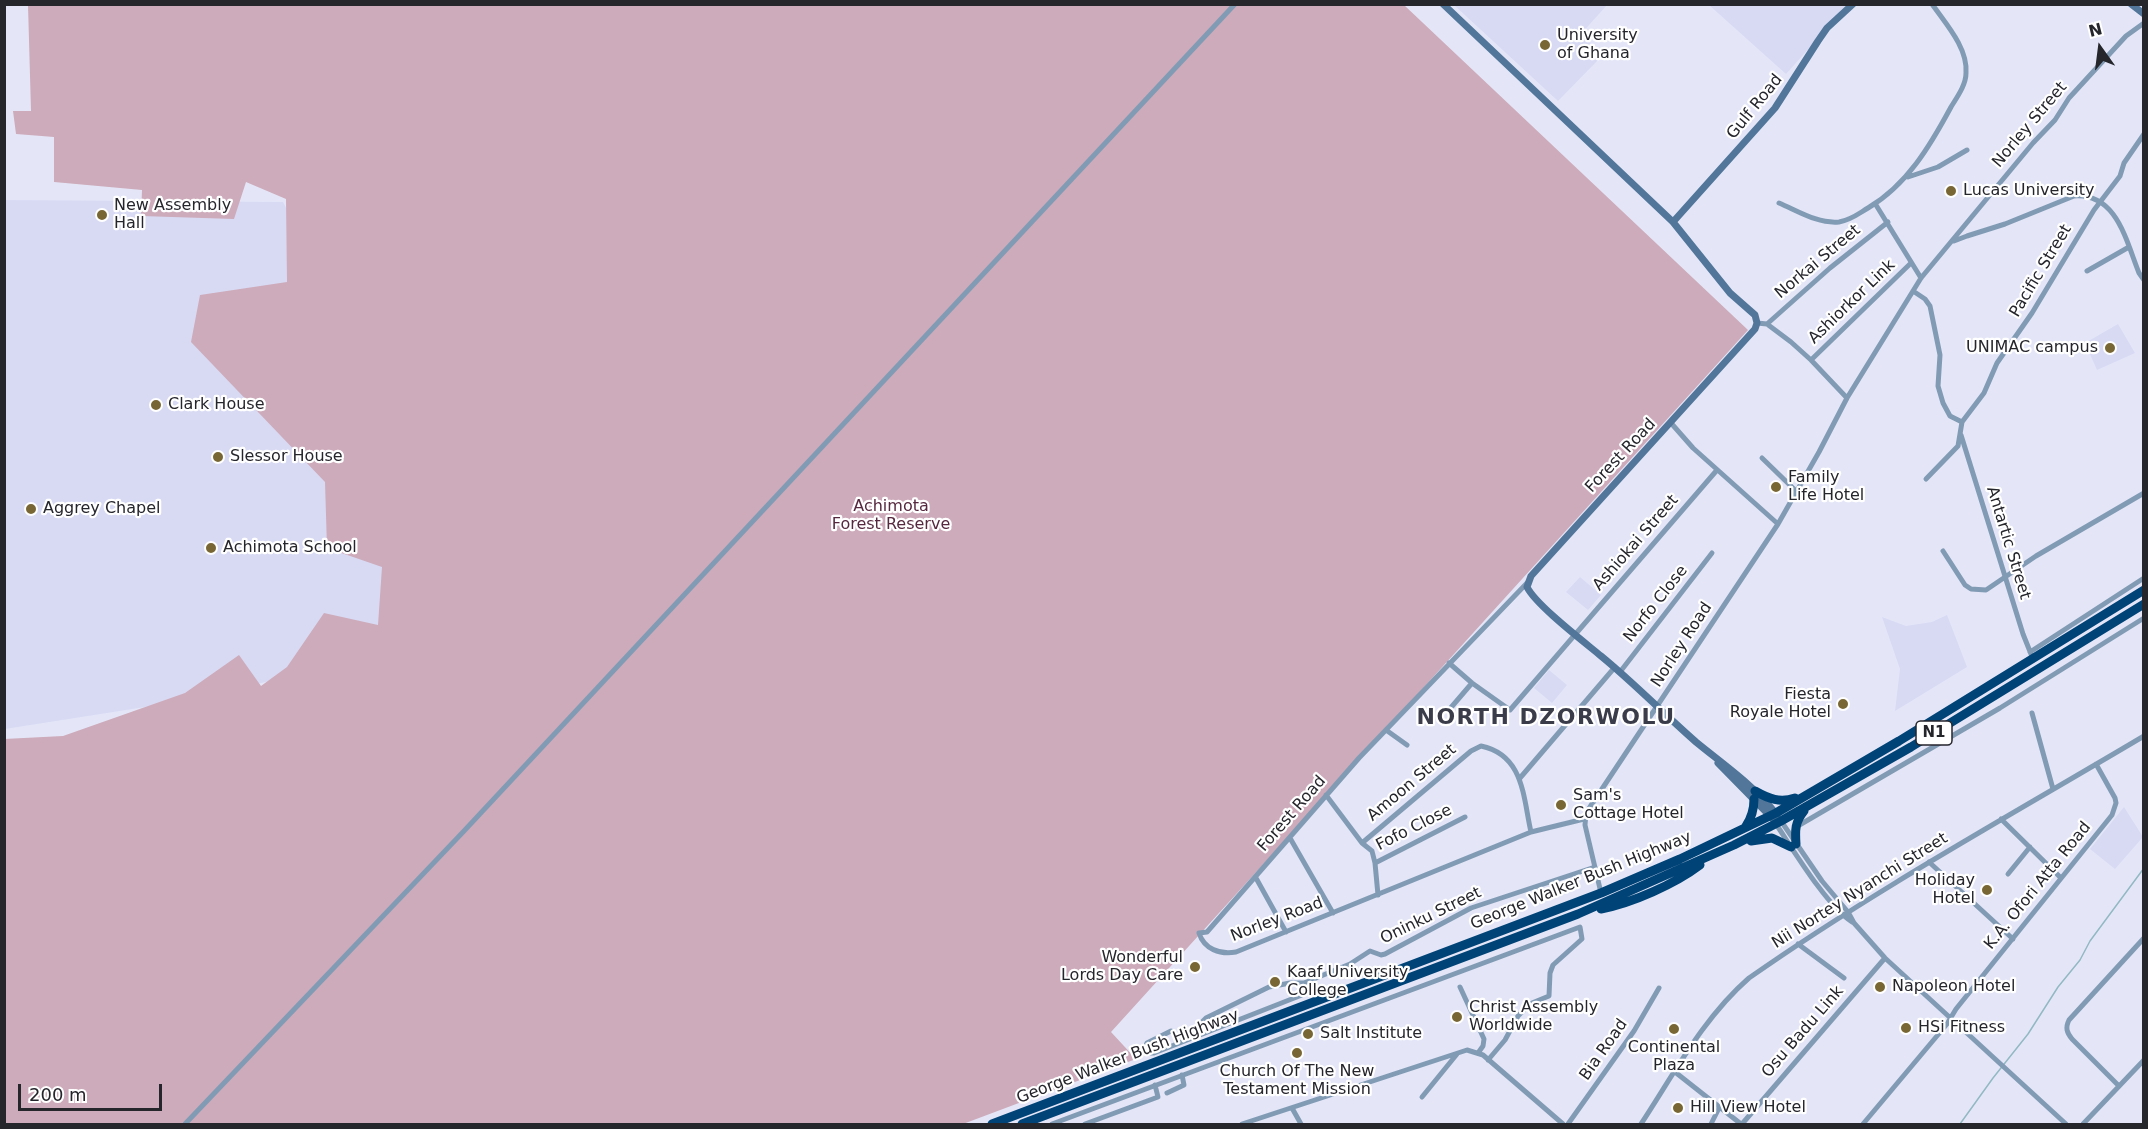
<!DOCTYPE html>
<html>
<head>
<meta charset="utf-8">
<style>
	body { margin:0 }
	#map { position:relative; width:2148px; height:1129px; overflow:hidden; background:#e4e6f8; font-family:"DejaVu Sans",sans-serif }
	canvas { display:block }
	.frame { position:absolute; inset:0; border:6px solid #25252c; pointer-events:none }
	.north { position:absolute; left:2070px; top:18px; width:60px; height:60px; -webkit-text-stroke:4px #fff; paint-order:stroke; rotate:346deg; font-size:16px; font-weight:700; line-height:24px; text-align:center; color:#25252c }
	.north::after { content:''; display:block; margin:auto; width:21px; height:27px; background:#25252c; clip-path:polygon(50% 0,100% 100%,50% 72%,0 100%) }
	.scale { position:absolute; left:18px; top:1084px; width:144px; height:27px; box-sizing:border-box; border:3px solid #25252c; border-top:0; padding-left:8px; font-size:18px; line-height:21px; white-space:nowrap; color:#25252c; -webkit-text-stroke:4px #fff; paint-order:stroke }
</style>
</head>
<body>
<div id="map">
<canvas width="2148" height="1129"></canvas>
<div class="frame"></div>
<div class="north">N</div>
<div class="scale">200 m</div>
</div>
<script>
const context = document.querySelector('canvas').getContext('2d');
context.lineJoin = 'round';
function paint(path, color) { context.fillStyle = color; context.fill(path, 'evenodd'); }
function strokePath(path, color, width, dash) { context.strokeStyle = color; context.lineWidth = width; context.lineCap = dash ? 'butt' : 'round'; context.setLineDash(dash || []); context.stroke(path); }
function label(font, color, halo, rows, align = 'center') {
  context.font = font + ' "DejaVu Sans",sans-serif'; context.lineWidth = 4.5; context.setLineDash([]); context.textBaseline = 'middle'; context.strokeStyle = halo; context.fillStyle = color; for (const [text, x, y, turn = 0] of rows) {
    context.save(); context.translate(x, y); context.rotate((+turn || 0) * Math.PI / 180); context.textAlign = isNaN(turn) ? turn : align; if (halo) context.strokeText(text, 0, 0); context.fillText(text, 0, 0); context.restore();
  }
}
const built = new Path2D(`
	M1454,5H1607L1581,34L1602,56L1558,101Z
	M1709,5H1848L1786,74Z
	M5,200L283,202L413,448L421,647L177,702L5,729Z
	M2118,324L2135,353L2097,370L2085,343Z
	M1580,577L1601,595L1588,610L1566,592Z
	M1947,615L1967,667L1895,711L1900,669L1882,617L1906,626L1932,622Z
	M1549,670L1567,685L1552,703L1534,688Z
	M2124,807L2143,837L2115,869L2090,849Z`);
const forest = new Path2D(`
	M28,5H1404L1748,330L1111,1032L1136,1059L963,1124H5L4,739L63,736L185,693L239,655L261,686L287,667L324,613L378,625L382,567L327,548L325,482L191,342L200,295L287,282L286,199L246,182L234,219L141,216L142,190L54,182V137L16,134L13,111H31Z`);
const stream = new Path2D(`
	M1960,1124L1993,1078L2028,1034L2058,987L2080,960L2090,941L2144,868`);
const street = new Path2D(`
	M1908,177L1938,167L1967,150
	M1779,203C1798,211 1818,224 1839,222C1851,220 1858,214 1868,208C1907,185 1930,146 1951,107C1957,97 1966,85 1966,73C1968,48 1946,24 1932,4
	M1876,205L1921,278
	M1954,241L1967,236L2005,224L2074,196C2117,193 2126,241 2139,273L2144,280
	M2087,271L2129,247
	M1913,291L1925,299L1930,306L1940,355L1938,386L1943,403L1950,416L1962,422
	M1757,323L1767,324L1791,342L1811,360L1847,398
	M1767,324L1830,268L1888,222
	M1811,360L1911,263
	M1671,423L1693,448L1778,524
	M1961,435L2023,634L2033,659
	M1762,458L1797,492
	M1926,479L1958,446L1962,422L1984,393L1997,363L2032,313L2094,210L2120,176L2124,163L2144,134
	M1943,551L1965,585L1971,589L1986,590L2036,556L2144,493
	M1527,583L1359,758L1207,932L1199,933C1204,949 1220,955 1236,952L1531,832L1584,819
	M2030,652L2144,578
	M1449,663L1472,683L1510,710L1717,470
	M1620,672L1712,553
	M1448,711L1472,683
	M2032,713L2053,789
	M1386,730L1407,745
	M1520,778L1615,667
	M1326,795L1362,843L1372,851L1375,863L1378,895
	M2001,819L2061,878
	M1781,821L1822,881L1848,912L1854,923L1885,958L2066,1124
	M1776,824C1794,851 1827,906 1852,922
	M1796,827L2000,708L2144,618
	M1290,838L1333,913
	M1362,843L1471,751L1481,746C1524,755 1523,797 1531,832
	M1929,862L2013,939
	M1375,863L1465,817
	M2008,874L2030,847
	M1256,878L1286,932
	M1601,893L1585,825L1586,813L1778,524L1819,452L1847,398L1921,278L2033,143L2055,120L2069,98L2126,36L2144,23
	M1798,944L1844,978
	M1460,987L1484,1039L1483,1046L1478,1053
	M1171,1031L1147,1043L1145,1048L1149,1053H1154L1307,993
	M1202,1034L1201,1023L1206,1018L1269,987L1290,983H1304L1350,964L1370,951L1381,955L1385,954L1471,908L1595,867
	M1675,1072L1741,1124
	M2119,1086L2072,1039C2067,1033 2065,1028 2069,1020L2144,938
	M1167,1093L1184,1085L1182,1075
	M1422,1097L1457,1054
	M1292,1108L1301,1124
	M185,1124L464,831L1235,4
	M1052,1124L1580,927L1582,939L1553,965L1550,973L1549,996L1532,1003L1525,1009L1518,1016L1505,1040L1488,1060
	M1085,1124L1158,1097L1155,1085
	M1242,1124L1467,1050L1483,1055L1563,1124
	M1568,1124L1634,1031L1659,988
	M1641,1124C1674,1074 1703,1018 1749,978C1876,889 2011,815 2144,736
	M1711,1124L1719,1108
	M1742,1124L1885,958
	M1863,1124L1947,1024L1956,1009L2112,815L2116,803L2115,798L2096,764
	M2083,1124L2144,1060`);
const secondary = new Path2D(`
	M1443,4L1673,222L1730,293L1755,315L1757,323L1755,329L1531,576L1527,587C1536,605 1583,641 1601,656C1634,683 1664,714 1696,742C1724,765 1755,786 1777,815
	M2131,4L2144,14
	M1673,222L1775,108L1818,41L1827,28L1853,4
	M1718,763L1773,819`);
const highway = new Path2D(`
	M1755,791C1769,799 1780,803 1795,798
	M1746,826C1752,817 1754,810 1754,799
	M1751,841L1772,838L1791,847
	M1796,844C1795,830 1795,822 1804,811
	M1601,909C1632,903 1675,884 1700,865
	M992,1124L1601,893L1680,859L1776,813L1899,741L2144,590
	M1022,1124L1578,914L1734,845L1781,821L1911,747L2144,604`);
const markers = [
	[1545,45,6,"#786735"],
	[1951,191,6,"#786735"],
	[102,215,6,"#786735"],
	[2110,348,6,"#786735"],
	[156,405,6,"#786735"],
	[218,457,6,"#786735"],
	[1776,487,6,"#786735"],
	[31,509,6,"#786735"],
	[211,548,6,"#786735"],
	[1843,704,6,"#786735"],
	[1561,805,6,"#786735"],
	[1987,890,6,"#786735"],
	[1195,967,6,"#786735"],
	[1275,982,6,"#786735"],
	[1880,987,6,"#786735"],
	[1457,1017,6,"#786735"],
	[1906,1028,6,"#786735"],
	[1674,1029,6,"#786735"],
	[1308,1034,6,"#786735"],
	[1297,1053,6,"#786735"],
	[1678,1108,6,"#786735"]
];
const shields = [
	[1934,733,36]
];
const shieldNames = [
	["N1",1934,733]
];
const poiNames = [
	["University",1557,36],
	["of Ghana",1557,54],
	["Lucas University",1963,191],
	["New Assembly",114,206],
	["Hall",114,224],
	["UNIMAC campus",2098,348,"right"],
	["Clark House",168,405],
	["Slessor House",230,457],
	["Family",1788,478],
	["Life Hotel",1788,496],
	["Aggrey Chapel",43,509],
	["Achimota School",223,548],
	["Fiesta",1831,695,"right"],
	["Royale Hotel",1831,713,"right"],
	["Sam's",1573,796],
	["Cottage Hotel",1573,814],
	["Holiday",1975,881,"right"],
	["Hotel",1975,899,"right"],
	["Wonderful",1183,958,"right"],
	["Lords Day Care",1183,976,"right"],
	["Kaaf University",1287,973],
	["College",1287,991],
	["Napoleon Hotel",1892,987],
	["Christ Assembly",1469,1008],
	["Worldwide",1469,1026],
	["HSi Fitness",1918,1028],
	["Salt Institute",1320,1034],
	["Continental",1674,1048,"center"],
	["Plaza",1674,1066,"center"],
	["Church Of The New",1297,1072,"center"],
	["Testament Mission",1297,1090,"center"],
	["Hill View Hotel",1690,1108]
];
const streetNames = [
	["Gulf Road",1755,107,-51],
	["Norley Street",2030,125,-50],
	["Norkai Street",1818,262,-40],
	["Pacific Street",2041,271,-59],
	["Ashiorkor Link",1852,302,-44],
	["Forest Road",1621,456,-47],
	["Ashiokai Street",1636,543,-49],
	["Antartic Street",2008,543,73],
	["Norfo Close",1656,604,-52],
	["Norley Road",1682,645,-57],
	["Amoon Street",1412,783,-40],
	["Forest Road",1292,814,-49],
	["Fofo Close",1414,828,-27],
	["George Walker Bush Highway",1581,881,-22],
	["K.A. Ofori Atta Road",2038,886,-51],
	["Nii Nortey Nyanchi Street",1860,891,-32],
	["Oninku Street",1431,916,-26],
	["Norley Road",1277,920,-21],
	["Osu Badu Link",1803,1032,-49],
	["Bia Road",1604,1050,-55],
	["George Walker Bush Highway",1128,1057,-21]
];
const parkNames = [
	["Achimota",891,507],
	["Forest Reserve",891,525]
];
const districtNames = [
	["NORTH DZORWOLU",1546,718]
];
paint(built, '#d8daf4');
paint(forest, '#cdabba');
strokePath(stream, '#92b9c3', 1.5);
strokePath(street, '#829bb5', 5);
strokePath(secondary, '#51769a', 7);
strokePath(highway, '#004376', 9);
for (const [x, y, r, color] of markers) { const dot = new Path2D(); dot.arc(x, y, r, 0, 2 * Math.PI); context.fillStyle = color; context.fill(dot); strokePath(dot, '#fff', 2); }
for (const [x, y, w] of shields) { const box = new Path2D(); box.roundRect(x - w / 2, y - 12, w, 24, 4.5); context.fillStyle = '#fff'; context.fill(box); strokePath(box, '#25252c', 1.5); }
label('bold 15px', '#25252c', null, shieldNames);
label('16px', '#25252c', '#fff', poiNames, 'left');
label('16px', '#25252c', '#fff', streetNames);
label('16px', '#56283f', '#fff', parkNames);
context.letterSpacing = '1.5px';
label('bold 22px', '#3b3c4a', '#fff', districtNames);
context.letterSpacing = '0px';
</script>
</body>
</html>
